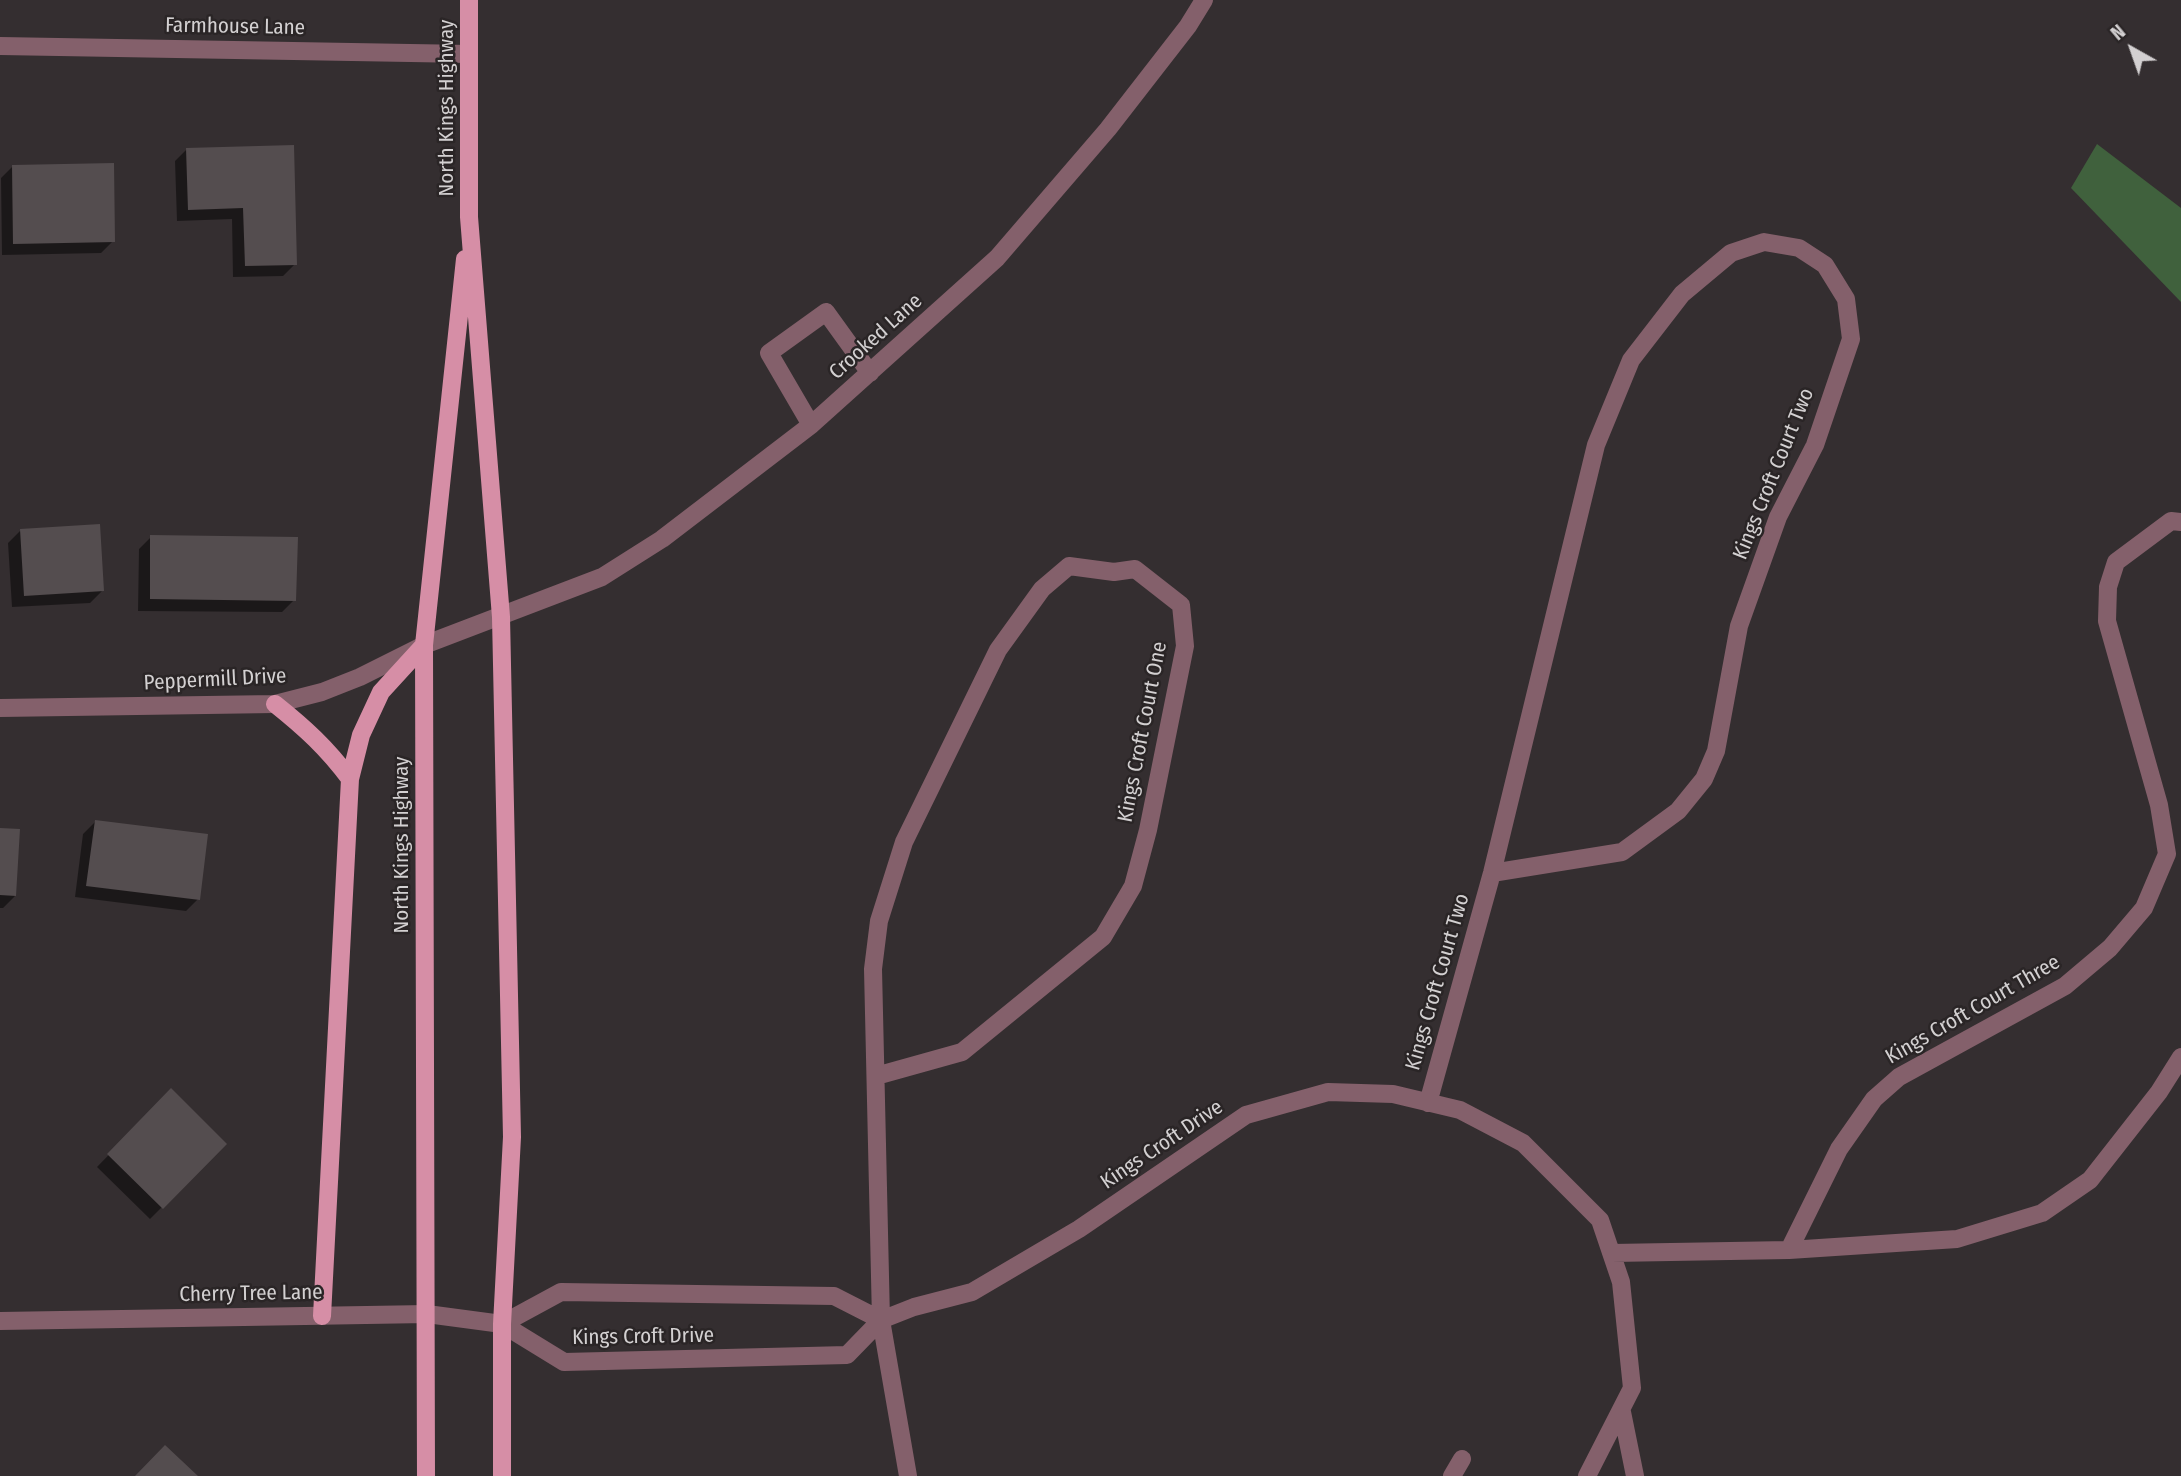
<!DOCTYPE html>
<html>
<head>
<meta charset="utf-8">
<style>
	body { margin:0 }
	#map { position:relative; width:2181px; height:1476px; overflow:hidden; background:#342e30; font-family:"Fira Sans Condensed",sans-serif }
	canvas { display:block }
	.north { position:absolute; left:2097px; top:14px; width:70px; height:70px; -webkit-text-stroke:5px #2a2526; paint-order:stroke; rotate:320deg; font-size:19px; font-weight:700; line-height:28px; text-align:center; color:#d3d0d1 }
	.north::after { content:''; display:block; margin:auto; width:24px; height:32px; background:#d3d0d1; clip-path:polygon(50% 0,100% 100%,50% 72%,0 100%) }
</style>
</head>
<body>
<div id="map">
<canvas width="2181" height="1476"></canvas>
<div class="north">N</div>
</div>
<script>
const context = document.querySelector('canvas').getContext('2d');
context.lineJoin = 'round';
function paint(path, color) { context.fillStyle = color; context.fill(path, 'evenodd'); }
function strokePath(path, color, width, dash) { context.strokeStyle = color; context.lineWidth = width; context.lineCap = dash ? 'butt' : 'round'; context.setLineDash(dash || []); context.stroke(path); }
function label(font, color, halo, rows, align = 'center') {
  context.font = font + ' "Fira Sans Condensed",sans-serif'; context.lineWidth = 5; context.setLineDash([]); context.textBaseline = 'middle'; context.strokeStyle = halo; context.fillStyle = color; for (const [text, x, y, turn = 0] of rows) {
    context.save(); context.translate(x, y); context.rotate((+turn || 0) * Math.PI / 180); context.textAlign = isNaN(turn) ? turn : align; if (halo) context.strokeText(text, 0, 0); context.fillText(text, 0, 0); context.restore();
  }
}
const green = new Path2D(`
	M2097,144L2181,208V302L2071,188Z`);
const shadow = new Path2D(`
	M292,147L295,264L283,276L233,277L232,219L177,221L175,161L187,149Z
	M13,166L113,241L101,253L2,255L1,178Z
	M20,531L102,591L90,603L12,607L8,543Z
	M151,537L294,600L282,612L138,611L139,549Z
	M95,822L198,899L186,911L75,897L83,834Z
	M0,830L15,896L3,908H0Z
	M171,1091L225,1144L150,1219L97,1167Z`);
const building = new Path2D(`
	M294,145L297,265L245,266L243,208L188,210L186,148Z
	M114,163L115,242L13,244L12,165Z
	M100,524L104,591L24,596L20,529Z
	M150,535L298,537L296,601L150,599Z
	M95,820L208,834L200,900L86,886Z
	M0,828L20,829L16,896L0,895Z
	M171,1088L227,1144L163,1209L107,1154Z
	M165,1445L198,1476H135Z`);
const minor = new Path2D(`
	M0,46L469,54
	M811,425L769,353L826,312L870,373
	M0,708L275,704L322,692L360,677L424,645L602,577L662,539L811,425L997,258L1108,129L1188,26L1204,0
	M876,1076L962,1052L1103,937L1133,886L1148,830L1185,646L1181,605L1135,569L1114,572L1069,566L1042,589L998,650L904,842L879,921L873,969L881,1320L908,1476
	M1428,1103L1492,873L1596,445L1631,360L1682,294L1731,253L1764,242L1799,248L1825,265L1846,299L1851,339L1815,445L1778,517L1739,626L1716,751L1704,779L1678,811L1622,852L1492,873
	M1789,1250L1839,1149L1874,1099L1899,1077L2065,986L2110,948L2144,908L2167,854L2159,805L2107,621L2108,587L2116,562L2171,521L2181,522
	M1612,1253L1789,1250L1957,1239L2042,1213L2090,1180L2159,1092L2181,1057
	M0,1321L427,1314L502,1324L564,1362L847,1355L881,1320L914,1307L972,1292L1079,1229L1246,1115L1328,1092L1393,1094L1460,1110L1523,1143L1600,1220L1621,1282L1632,1388L1587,1476
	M502,1324L561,1292L834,1296L881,1320
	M1622,1412L1635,1476
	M1452,1476L1462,1459`);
const major = new Path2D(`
	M469,0V217L501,617L512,1137L502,1324V1476
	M275,704C305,728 327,748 350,779
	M322,1316L350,779L361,735L381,692L424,645
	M426,1476L424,645L465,259`);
const streetNames = [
	["Farmhouse Lane",235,27,1],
	["North Kings Highway",447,108,-90],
	["Crooked Lane",876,337,-42],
	["Kings Croft Court Two",1774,474,-68],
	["Peppermill Drive",215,680,-3],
	["Kings Croft Court One",1143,732,-79],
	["North Kings Highway",402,845,-90],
	["Kings Croft Court Two",1438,982,-74],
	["Kings Croft Court Three",1973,1010,-30],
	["Kings Croft Drive",1162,1145,-34],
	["Cherry Tree Lane",251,1294,-1],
	["Kings Croft Drive",643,1337,-1]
];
paint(green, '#40613d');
paint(shadow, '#0007');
paint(building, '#544d4f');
strokePath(minor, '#84606b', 18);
strokePath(major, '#d68ea6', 18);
label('21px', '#d3d0d1', '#2a2526', streetNames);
</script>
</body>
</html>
